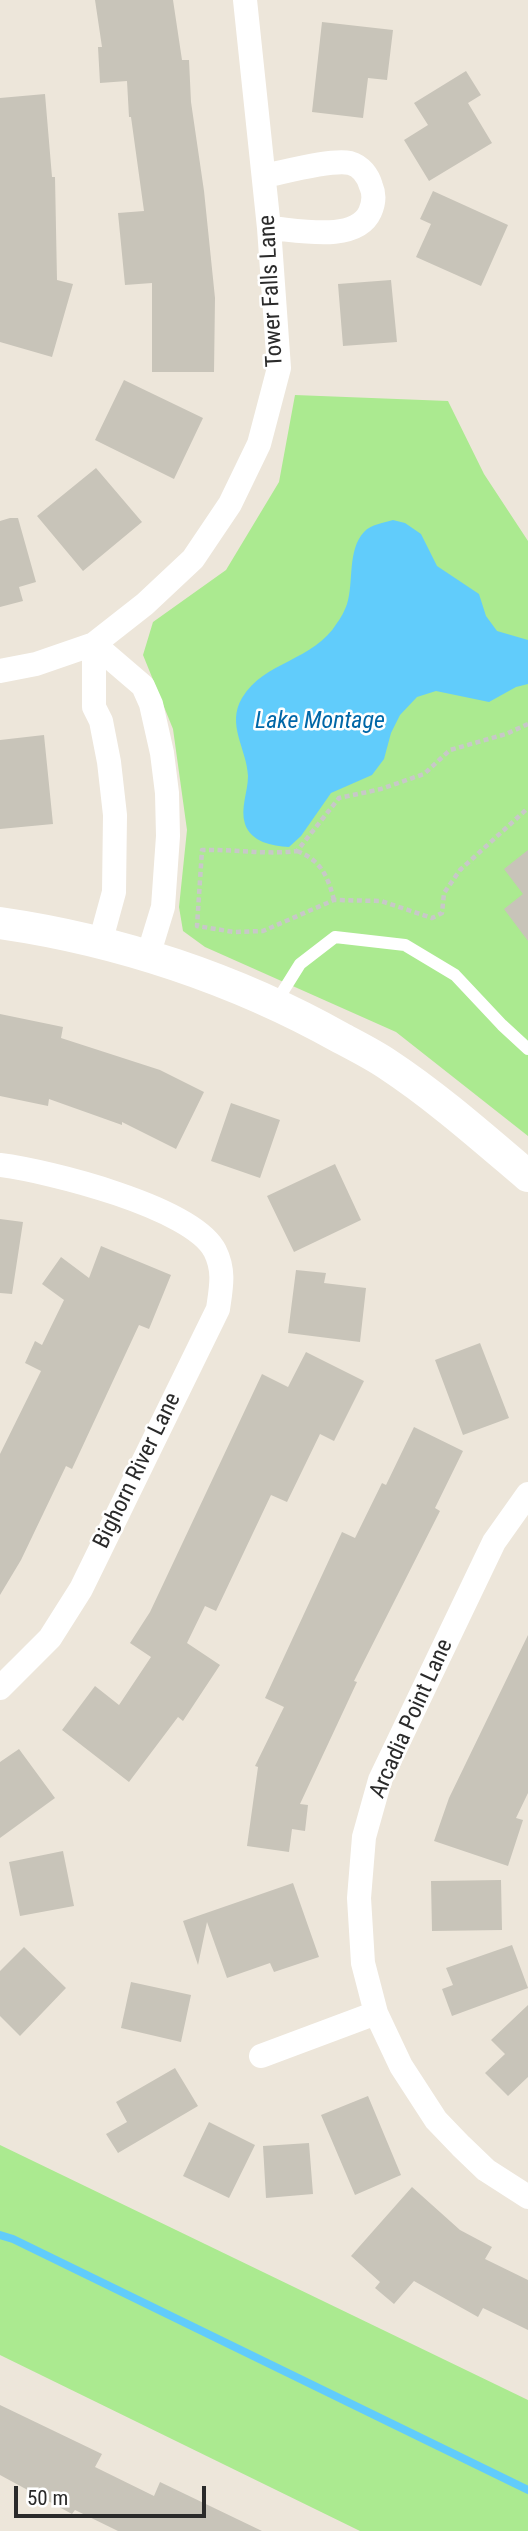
<!DOCTYPE html>
<html>
<head>
<meta charset="utf-8">
<style>
	body { margin:0 }
	#map { position:relative; width:528px; height:2531px; overflow:hidden; background:#ede6da; font-family:"Roboto Condensed",sans-serif }
	canvas { display:block }
	.scale { position:absolute; left:14px; top:2486px; width:192px; height:32px; box-sizing:border-box; border:4px solid #2a2a2a; border-top:0; padding-left:9px; font-size:21px; line-height:24px; white-space:nowrap; color:#2a2a2a; -webkit-text-stroke:5px #fff; paint-order:stroke }
</style>
</head>
<body>
<div id="map">
<canvas width="528" height="2531"></canvas>
<div class="scale">50 m</div>
</div>
<script>
const context = document.querySelector('canvas').getContext('2d');
context.lineJoin = 'round';
function paint(path, color) { context.fillStyle = color; context.fill(path, 'evenodd'); }
function strokePath(path, color, width, dash) { context.strokeStyle = color; context.lineWidth = width; context.lineCap = dash ? 'butt' : 'round'; context.setLineDash(dash || []); context.stroke(path); }
function label(font, color, halo, rows, align = 'center') {
  context.font = font + ' "Roboto Condensed",sans-serif'; context.lineWidth = 5; context.setLineDash([]); context.textBaseline = 'middle'; context.strokeStyle = halo; context.fillStyle = color; for (const [text, x, y, turn = 0] of rows) {
    context.save(); context.translate(x, y); context.rotate((+turn || 0) * Math.PI / 180); context.textAlign = isNaN(turn) ? turn : align; if (halo) context.strokeText(text, 0, 0); context.fillText(text, 0, 0); context.restore();
  }
}
const green = new Path2D(`
	M295,395L448,401L484,474L528,541V1136L396,1032L205,947L183,931L179,907L187,830L173,729L143,655L153,622L226,570L279,482Z
	M0,2145L528,2400V2531H360L0,2355Z`);
const water = new Path2D(`
	M393,520L405,523L421,534L437,566L479,594L486,616L497,631L528,640V684L516,687L489,702L436,691L417,697L400,715L391,733L384,759L372,775L331,793L301,836L289,847C272,846 251,842 245,824C240,808 248,792 248,776C247,749 226,725 242,698C264,661 314,661 337,623C341,618 345,610 347,604C354,583 347,550 364,532C371,524 384,523 393,520Z`);
const stream = new Path2D(`
	M0,2235L13,2239L528,2490`);
const building = new Path2D(`
	M95,0H173L182,60H189L191,102L204,191L215,298L214,372H152V283L125,285L118,213L144,211L131,117H129L127,81L100,83L98,47H102Z
	M322,22L393,30L387,80L368,78L363,118L312,112Z
	M466,71L481,95L468,103L492,143L429,181L404,140L428,125L414,103Z
	M45,94L52,177H55L57,280L73,284L52,357L0,342V98Z
	M433,191L508,225L481,286L416,257L431,224L420,219Z
	M391,280L397,342L343,346L338,284Z
	M124,380L203,418L174,479L95,440Z
	M96,468L142,522L83,571L37,516Z
	M10,518H18L36,582L19,587L23,601L0,607V521Z
	M44,735L53,824L0,829V740Z
	M528,850V941L504,909L523,894L504,869Z
	M0,1014L63,1027L61,1038L160,1070L204,1092L176,1149L122,1122V1125L49,1099L48,1106L0,1096Z
	M231,1103L280,1120L260,1178L211,1161Z
	M335,1164L361,1220L294,1252L267,1196Z
	M0,1219L23,1222L12,1294L0,1293Z
	M101,1246L171,1275L149,1329L139,1325L72,1469L66,1466L21,1560L0,1595V1454L41,1371L25,1363L35,1341L42,1345L64,1300L42,1284L61,1257L89,1278Z
	M296,1270L326,1273L324,1283L366,1288L360,1342L288,1333Z
	M480,1343L509,1418L463,1435L435,1360Z
	M306,1352L364,1381L334,1441L320,1434L287,1502L271,1495L216,1611L205,1606L187,1643L220,1665L183,1721L178,1717L129,1782L62,1730L95,1686L119,1705L151,1657L130,1643L150,1612L262,1374L288,1387Z
	M414,1427L463,1451L435,1508L440,1511L354,1681L357,1682L300,1804L308,1805L305,1831L292,1829L289,1852L247,1846L258,1767L255,1766L284,1707L265,1698L342,1532L355,1538L382,1483L386,1485Z
	M528,1635V1793L516,1818L523,1820L508,1866L434,1841L449,1798Z
	M19,1749L55,1798L0,1838V1762Z
	M63,1851L74,1906L20,1916L9,1862Z
	M501,1880L502,1930L432,1931L431,1881Z
	M293,1883L319,1957L274,1972L270,1963L227,1978L207,1922L198,1965L183,1921Z
	M512,1945L528,1988L452,2016L442,1989L453,1985L446,1968Z
	M24,1947L66,1988L20,2036L0,2016V1971Z
	M131,1982L191,1995L181,2042L121,2028Z
	M528,2005V2077L508,2096L485,2073L505,2054L491,2040Z
	M175,2068L198,2106L118,2153L106,2134L127,2122L116,2102Z
	M368,2096L401,2175L355,2195L321,2115Z
	M209,2122L255,2145L229,2198L183,2176Z
	M309,2143L313,2194L266,2198L263,2146Z
	M412,2187L460,2230L492,2247L485,2259L528,2280V2330L483,2308L478,2317L414,2281L394,2304L375,2288L380,2282L351,2256Z
	M0,2405L102,2454L95,2467L154,2496L160,2482L262,2531H118L75,2510L72,2514L0,2475Z`);
const path = new Path2D(`
	M528,724L506,734L450,750L424,774L381,789L339,798L297,851C265,855 234,849 202,850L197,926L234,932L263,931L334,900L381,901L432,918L442,913L444,893L460,870L528,808
	M297,851C321,860 328,877 334,900`);
const service = new Path2D(`
	M275,1004L300,964L335,937L405,945L455,975L502,1025L528,1049`);
const minor = new Path2D(`
	M264,176C285,172 331,159 350,163C361,166 368,176 371,186C375,195 374,203 370,212C356,243 298,230 269,228
	M94,644L143,686L151,704L162,753L167,793L168,836L163,907L148,956
	M94,644V707L101,721L109,762L115,815L114,892L100,943
	M0,671L36,664L94,644L145,604L193,559L230,504L259,444L279,368L269,228L245,0
	M0,1165C48,1171 193,1207 215,1251C225,1271 221,1288 218,1309L81,1589L50,1638L0,1688
	M528,1494L494,1542L380,1780L364,1837L359,1898L363,1963L376,2013L401,2066L436,2120L461,2146L486,2170L528,2197
	M261,2056L376,2013`);
const tertiary = new Path2D(`
	M0,923C118,940 236,979 341,1038C356,1046 372,1054 387,1064C437,1097 482,1137 528,1176`);
const streetNames = [
	["Tower Falls Lane",272,291,-93],
	["Bighorn River Lane",138,1471,-64],
	["Arcadia Point Lane",412,1719,-66]
];
const waterNames = [
	["Lake Montage",320,722]
];
paint(green, '#abea90');
paint(water, '#61ccfb');
strokePath(stream, '#61ccfb', 8);
paint(building, '#c8c4b9');
strokePath(path, '#c8c8c8', 4.5, [5, 3.5]);
strokePath(service, '#fff', 12);
strokePath(minor, '#fff', 24);
strokePath(tertiary, '#fff', 32);
label('23px', '#2a2a2a', '#fff', streetNames);
label('italic 24px', '#0067a7', '#fff', waterNames);
</script>
</body>
</html>
